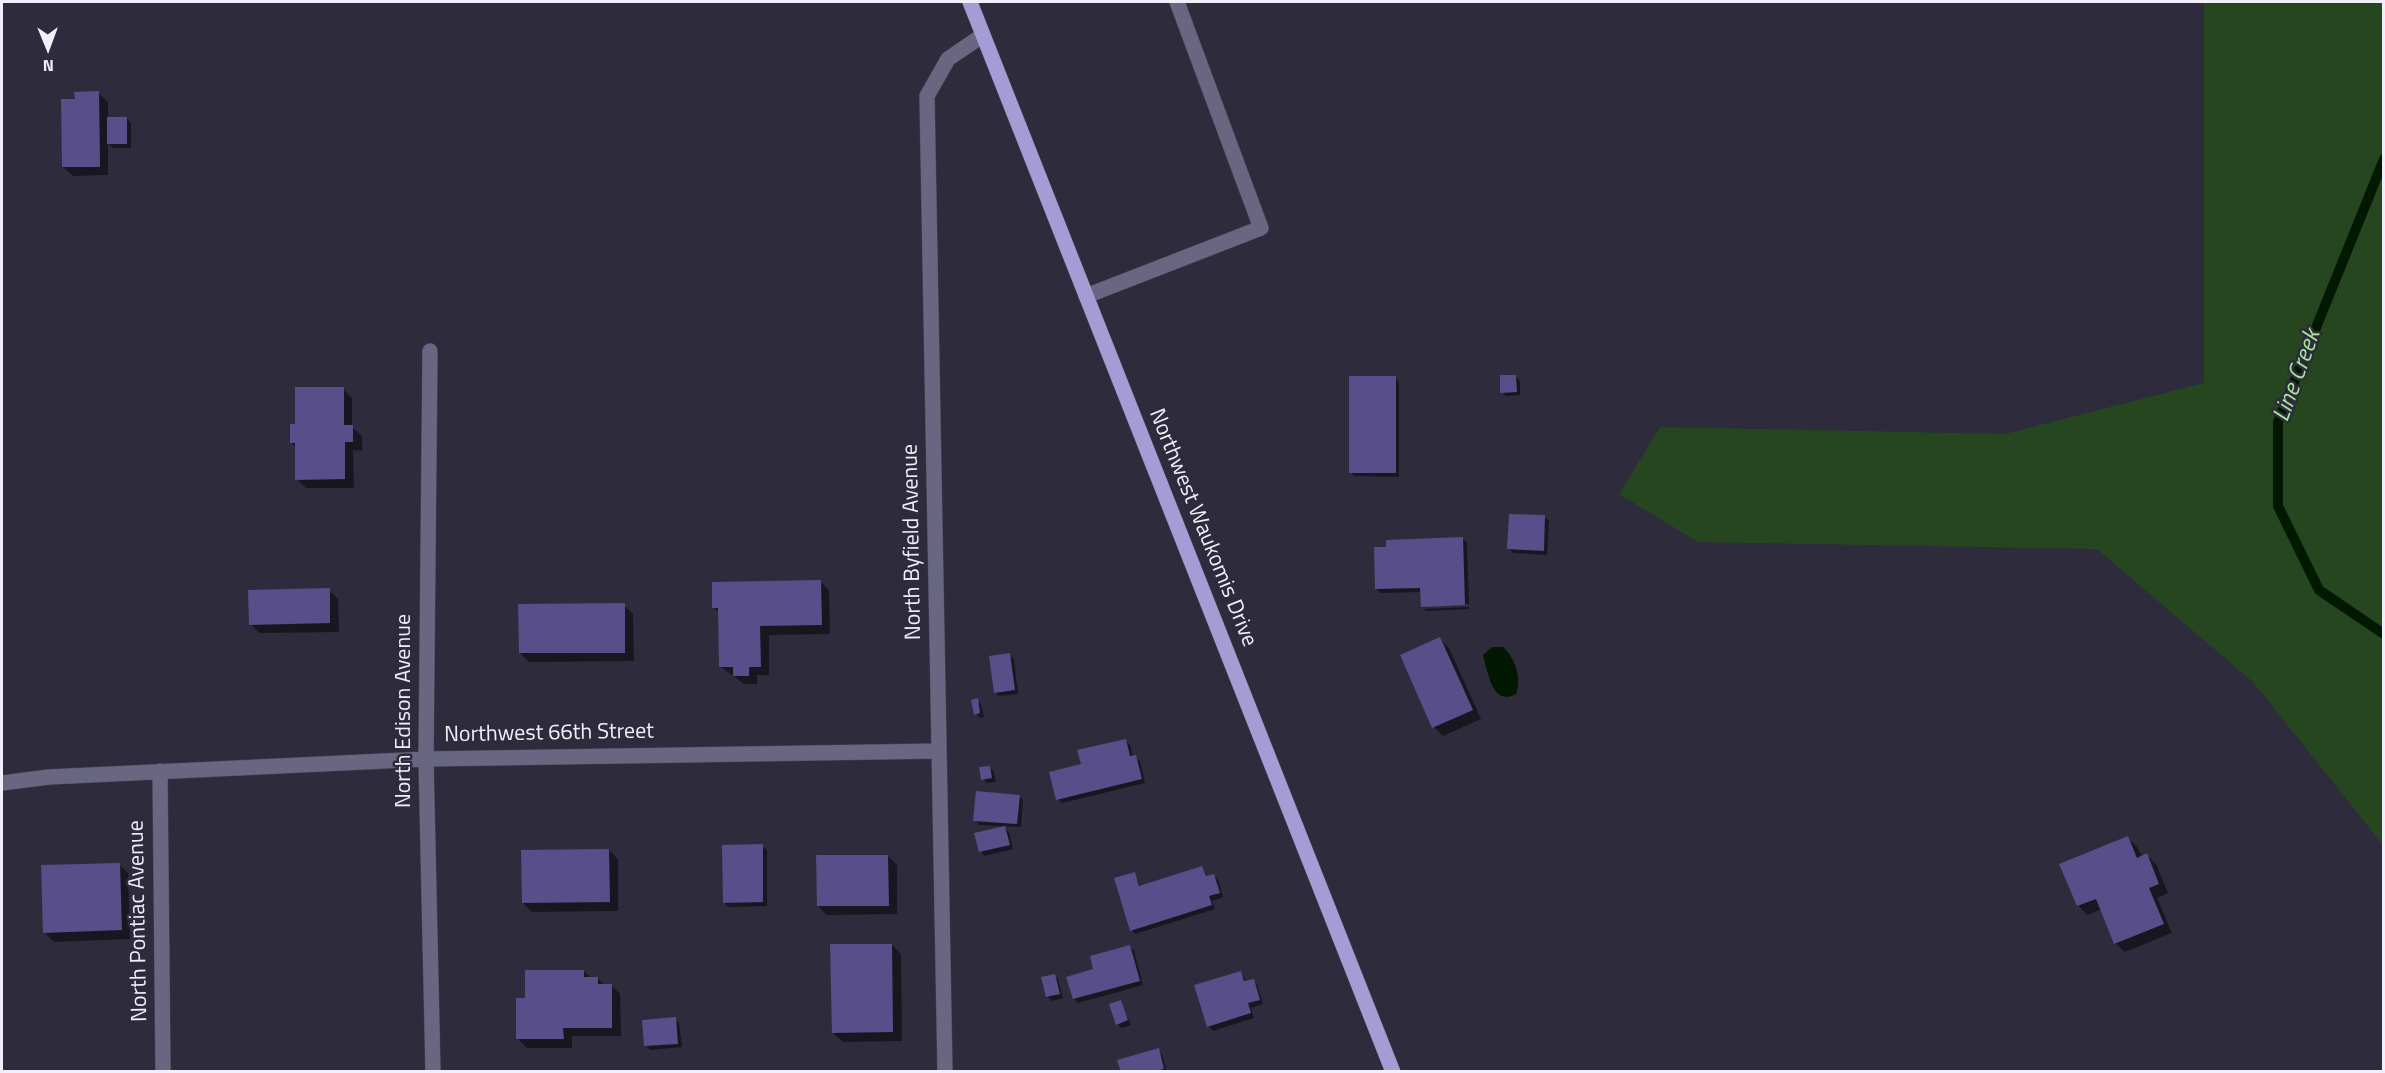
<!DOCTYPE html>
<html>
<head>
<meta charset="utf-8">
<style>
	body { margin:0 }
	#map { position:relative; width:2385px; height:1073px; overflow:hidden; background:#2e2c3c; font-family:"Titillium Web",sans-serif }
	canvas { display:block }
	.frame { position:absolute; inset:0; border:3px solid #f0effa; pointer-events:none }
	.north { position:absolute; left:18px; top:18px; width:60px; height:60px; -webkit-text-stroke:4px #2e2c3c; paint-order:stroke; rotate:179deg; font-size:16px; font-weight:700; line-height:24px; text-align:center; color:#f0effa }
	.north::after { content:''; display:block; margin:auto; width:21px; height:27px; background:#f0effa; clip-path:polygon(50% 0,100% 100%,50% 72%,0 100%) }
</style>
</head>
<body>
<div id="map">
<canvas width="2385" height="1073"></canvas>
<div class="frame"></div>
<div class="north">N</div>
</div>
<script>
const context = document.querySelector('canvas').getContext('2d');
context.lineJoin = 'round';
function paint(path, color) { context.fillStyle = color; context.fill(path, 'evenodd'); }
function strokePath(path, color, width, dash) { context.strokeStyle = color; context.lineWidth = width; context.lineCap = dash ? 'butt' : 'round'; context.setLineDash(dash || []); context.stroke(path); }
function label(font, color, halo, rows, align = 'center') {
  context.font = font + ' "Titillium Web",sans-serif'; context.lineWidth = 5; context.setLineDash([]); context.textBaseline = 'middle'; context.strokeStyle = halo; context.fillStyle = color; for (const [text, x, y, turn = 0] of rows) {
    context.save(); context.translate(x, y); context.rotate((+turn || 0) * Math.PI / 180); context.textAlign = isNaN(turn) ? turn : align; if (halo) context.strokeText(text, 0, 0); context.fillText(text, 0, 0); context.restore();
  }
}
const green = new Path2D(`
	M2204,2H2383V845L2253,682L2097,549L1698,542L1619,494L1660,427L2005,434L2204,383Z`);
const water = new Path2D(`
	M1492,647H1503C1515,658 1522,678 1516,694C1492,707 1488,672 1483,655Z`);
const shadow = new Path2D(`
	M98,93L108,102V118H127L131,123V148H113L108,143V175L73,176L63,167L76,100Z
	M1395,377L1399,382V477L1355,476L1350,472Z
	M1516,377L1520,381V395L1506,396L1502,392Z
	M343,389L352,398V427L362,436V451L353,450L354,488H306L297,479V448L291,442L296,426Z
	M1545,517L1549,521L1547,555L1513,553L1509,549Z
	M1462,538L1467,542L1469,604L1424,606V609L1421,592L1381,593L1376,589Z
	M820,581L829,591L830,634L769,635V675H757V684H744L721,667L720,613L713,607Z
	M329,590L338,599L339,632L260,633L250,624Z
	M624,605L633,614L634,661L529,662L520,653Z
	M1469,607V609L1426,611L1424,609Z
	M1440,639L1449,648L1481,719L1443,736L1434,727Z
	M1010,655L1014,659L1018,694L999,696L995,692Z
	M977,700L981,704L984,717L980,718L976,714Z
	M1125,740L1130,745L1133,757L1140,761L1145,783L1062,803L1058,799L1082,765Z
	M990,768L994,772L996,782L987,783L983,779Z
	M1019,796L1023,800L1021,827L979,825L975,820Z
	M1004,827L1009,832L1013,849L985,856L981,852Z
	M2128,838L2137,847L2142,857L2147,855L2156,864L2168,893L2157,898L2172,933L2125,952L2115,943L2102,909L2087,915L2078,905Z
	M762,846L767,850V906L729,907L724,903Z
	M609,850L618,859V911L532,912L523,903Z
	M888,856L897,865V914L827,915L818,906Z
	M119,864L128,873L130,939L54,942L45,933Z
	M1202,867L1208,877L1213,876L1218,880L1223,897L1212,901L1215,909L1135,934L1131,930L1134,873L1141,887Z
	M892,945L901,954L902,1041L843,1042L833,1033Z
	M1130,947L1134,951L1143,985L1078,1003L1074,999L1095,970Z
	M584,971L591,978H598L605,985H611L620,994L621,1036H572V1048H527L518,1039L527,1000Z
	M1241,973L1247,982L1253,981L1257,985L1263,1004L1251,1008L1254,1018L1213,1031L1209,1027L1196,986Z
	M1054,975L1058,979L1063,998L1052,1001L1048,997L1043,978Z
	M1120,1001L1131,1025L1122,1028L1117,1024Z
	M675,1019L679,1023L682,1047L650,1050L646,1045Z
	M1158,1050L1162,1054L1167,1072H1122Z`);
const stream = new Path2D(`
	M2384,159L2278,422V506L2319,590L2384,634`);
const building = new Path2D(`
	M99,91L100,167H62L61,99H75L74,92Z
	M107,117H127V144H107Z
	M1500,375H1516L1517,392L1500,393Z
	M1349,376H1396V473H1349Z
	M295,387H344V425H353V442H345V479L295,480V443H290V424H295Z
	M1509,514L1545,515L1544,551L1507,549Z
	M1463,537L1465,605L1421,607L1420,588L1375,589L1374,547H1386V540Z
	M821,580L822,625L760,626L761,667H749V676H733V667H719L718,608H712V582Z
	M330,588V623L249,625L248,590Z
	M625,603V653H519L518,604Z
	M1440,637L1473,710L1432,728L1400,655Z
	M1010,653L1015,690L994,693L989,656Z
	M978,698L980,713L974,715L971,700Z
	M1126,739L1130,756L1136,755L1142,779L1056,800L1049,772L1081,764L1077,750Z
	M990,766L992,778L981,780L979,767Z
	M976,791L1020,795L1017,824L973,821Z
	M1005,826L1010,845L979,852L974,833Z
	M2128,836L2137,858L2147,853L2159,884L2149,888L2164,924L2114,944L2096,899L2077,906L2059,864Z
	M763,844V902L723,903L722,845Z
	M609,849L610,902L522,903L521,850Z
	M816,855H888L889,906H817Z
	M120,863L122,930L43,933L41,865Z
	M1202,866L1206,876L1214,874L1220,893L1209,896L1212,905L1130,931L1114,878L1135,872L1139,886Z
	M830,944H892L893,1032L832,1033Z
	M1130,945L1140,981L1073,999L1066,977L1093,969L1090,956Z
	M525,970H584V977H598V984H612V1028H563L564,1039H516V998H525Z
	M1241,971L1244,981L1254,979L1260,1000L1248,1003L1251,1013L1207,1027L1194,985Z
	M1055,974L1060,994L1046,997L1041,977Z
	M1121,1000L1128,1020L1116,1025L1109,1004Z
	M676,1017L678,1044L644,1046L642,1020Z
	M1159,1048L1164,1069L1153,1072H1121L1117,1060Z`);
const minor = new Path2D(`
	M1086,296L1261,228L1177,2
	M430,351L426,759L433,1072
	M160,771L163,1072
	M2,783L49,777L426,759L939,751
	M945,1072L927,96L948,59L983,35`);
const major = new Path2D(`
	M970,2L1393,1072`);
const streetNames = [
	["Northwest Waukomis Drive",1202,528,68],
	["North Byfield Avenue",913,542,-91],
	["North Edison Avenue",405,711,-90],
	["Northwest 66th Street",549,734,-1],
	["North Pontiac Avenue",139,921,-91]
];
const waterNames = [
	["Line Creek",2298,376,-70]
];
paint(green, '#26461f');
paint(water, '#031800');
paint(shadow, '#0007');
strokePath(stream, '#031800', 10);
paint(building, '#584e89');
strokePath(minor, '#494757', 16);
strokePath(major, '#494757', 16);
strokePath(minor, '#696681', 15);
strokePath(major, '#a49cd4', 15);
label('22px', '#f0effa', '#2e2c3c', streetNames);
label('italic 24px', '#a5e597', '#2e2c3c', waterNames);
</script>
</body>
</html>
